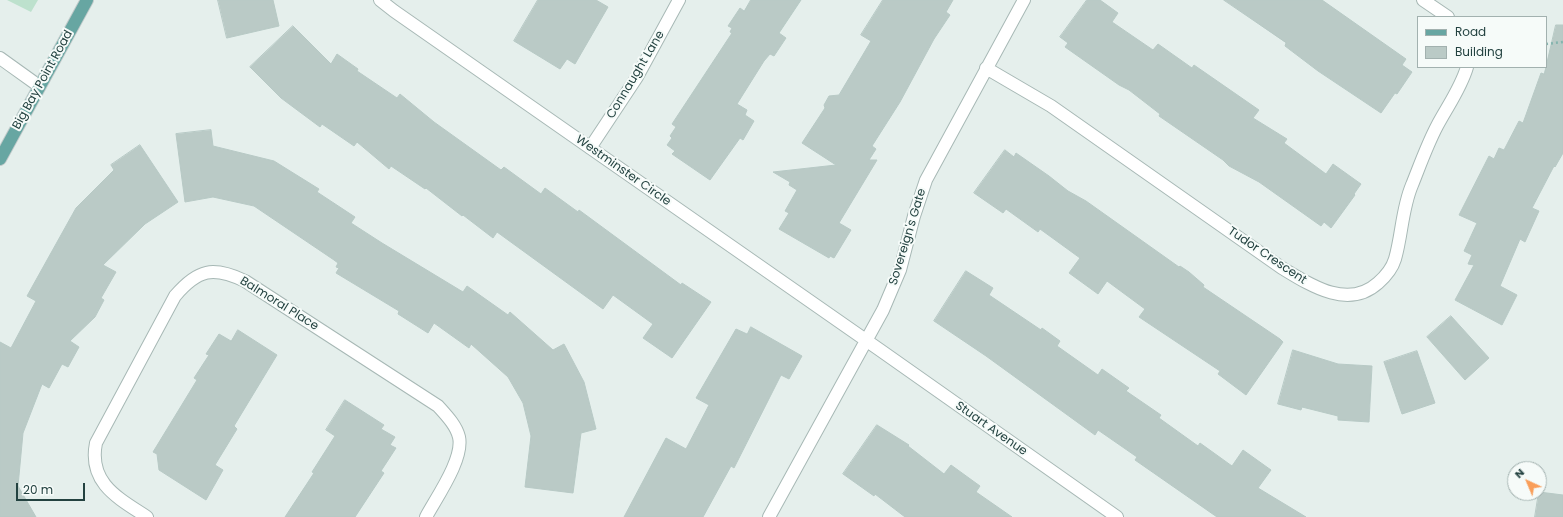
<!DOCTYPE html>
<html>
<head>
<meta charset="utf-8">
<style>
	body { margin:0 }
	#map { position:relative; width:1563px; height:517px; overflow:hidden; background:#e5efec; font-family:Poppins,sans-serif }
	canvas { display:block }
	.legend { position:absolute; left:1417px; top:16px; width:130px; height:52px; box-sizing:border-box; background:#f6fbf9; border:1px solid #a2b1af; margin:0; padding:5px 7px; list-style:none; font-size:12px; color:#234240 }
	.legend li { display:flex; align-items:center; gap:8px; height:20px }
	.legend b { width:20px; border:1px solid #a2b1af }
	.north { position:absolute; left:1507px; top:461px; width:40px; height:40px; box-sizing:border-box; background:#f6fbf9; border:1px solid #a2b1af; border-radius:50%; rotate:316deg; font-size:11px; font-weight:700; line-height:16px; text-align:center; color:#234240 }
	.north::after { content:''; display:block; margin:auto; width:14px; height:18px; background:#f99e59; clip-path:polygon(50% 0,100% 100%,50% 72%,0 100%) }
	.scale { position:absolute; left:16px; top:483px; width:69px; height:18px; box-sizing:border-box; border:2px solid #234240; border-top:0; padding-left:5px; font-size:12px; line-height:14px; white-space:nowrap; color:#234240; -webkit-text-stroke:3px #f6fbf9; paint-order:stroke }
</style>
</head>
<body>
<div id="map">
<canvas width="1563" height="517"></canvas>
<ul class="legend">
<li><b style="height:5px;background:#67a6a2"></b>Road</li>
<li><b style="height:11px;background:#bacac6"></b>Building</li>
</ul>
<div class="north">N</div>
<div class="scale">20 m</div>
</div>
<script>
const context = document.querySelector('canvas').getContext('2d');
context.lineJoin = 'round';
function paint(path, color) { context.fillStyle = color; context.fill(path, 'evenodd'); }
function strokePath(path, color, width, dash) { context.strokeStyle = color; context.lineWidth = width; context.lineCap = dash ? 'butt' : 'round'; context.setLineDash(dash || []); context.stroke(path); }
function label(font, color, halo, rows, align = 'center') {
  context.font = font + ' Poppins,sans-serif'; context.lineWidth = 4; context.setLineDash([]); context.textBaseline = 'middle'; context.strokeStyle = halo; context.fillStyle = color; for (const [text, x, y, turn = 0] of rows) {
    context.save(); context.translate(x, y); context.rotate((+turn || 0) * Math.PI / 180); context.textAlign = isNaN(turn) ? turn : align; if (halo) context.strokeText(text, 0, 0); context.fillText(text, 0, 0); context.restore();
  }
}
const green = new Path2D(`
	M7,0H38L31,12Z`);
const building = new Path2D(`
	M218,0H273L279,26L227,38Z
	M538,0H596L608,7L575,64L567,59L560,69L514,41Z
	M751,0H801L779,33L786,38L774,56L770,54L764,61L737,104L747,110L745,115L754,121L743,140L740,138L710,180L672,154L675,151L667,145L672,138L670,136L676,127L672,124L732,33L730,32L732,28L728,26L740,8L744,11Z
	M883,0H953L946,12L950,15L934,39L900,102L872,146L876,149L869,160H877L839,223L851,230L834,258L830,256L829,258L779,229L789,213L785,211L797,190L789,185L790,182L773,172L836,165L802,143L825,108L824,105L829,96L839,95L871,41L861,35Z
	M1087,0H1100L1118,13L1112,22L1153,50L1158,44L1192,68L1194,65L1259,110L1253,118L1287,139L1284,143L1326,174L1333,164L1361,184L1354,194L1355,195L1331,228L1324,222L1321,226L1259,182L1229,166L1223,160L1159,116L1160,114L1129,90L1119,85L1065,47L1068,43L1060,37Z
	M1224,0H1322L1406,59L1402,65L1412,72L1397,94L1395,93L1381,113L1318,71L1285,46L1286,43Z
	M1556,25H1563V153L1555,167L1554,166L1532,208L1539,211L1525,242L1520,239L1500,286L1517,295L1502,325L1455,300L1474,265L1468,264L1472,255L1464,251L1477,223L1459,215L1489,156L1494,159L1499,148L1504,150L1519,121L1523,123L1541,73L1544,74Z
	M293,26L331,64L337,54L358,69L357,71L397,98L400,94L434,122L501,170L504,167L541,194L545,188L578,212L579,210L681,285L682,283L711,302L672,358L643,338L653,324L613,295L603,309L497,232L493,238L463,215L462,216L426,188L425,189L391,166L389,169L357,142L354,146L322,124L320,127L281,98L250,67Z
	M211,130L213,146L274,161L319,189L317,192L355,217L351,223L382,243L463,292L467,286L508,315L510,312L553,350L564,344L584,382L596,429L581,433L573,493L525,487L531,436L523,403L508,377L471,344L469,348L434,323L428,333L398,314L399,311L336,273L339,268L336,267L338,263L334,260L254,206L213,197L185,202L176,134Z
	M140,145L178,202L145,224L103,265L116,272L101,298L104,300L95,317L70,341L79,347L68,367L62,364L49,388L42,384L23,433L18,486L36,517H0V342L11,348L36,301L27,296L76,208L114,170L111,165Z
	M1005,150L1014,157L1016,153L1049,176L1068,191L1086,201L1179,267L1180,266L1189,272L1204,285L1203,287L1280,339L1283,342L1246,395L1218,374L1220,371L1139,317L1145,309L1107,281L1098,294L1069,273L1080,258L1040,229L1038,232L1006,209L1003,213L974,193Z
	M966,271L993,288L989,295L1041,330L1042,328L1060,341L1057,346L1098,375L1102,369L1129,388L1126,391L1161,415L1159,418L1198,446L1200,443L1232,466L1243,450L1271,470L1258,488L1306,517H1217L1135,460L1137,457L1098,430L1095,435L986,356L934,321Z
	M1451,316L1489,358L1465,380L1427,337Z
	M751,327L802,356L789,379L781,375L734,468L731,466L703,517H624L666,438L686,449L709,405L696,398L736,329L747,334Z
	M238,330L277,355L234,426L237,429L215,465L223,470L206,500L159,470L157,454L153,452L197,380L194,378L209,355L206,354L219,334L231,341Z
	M1293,350L1338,364L1372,366L1369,422L1338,420V416L1302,407L1301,410L1278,404Z
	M1417,351L1435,403L1402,414L1384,362Z
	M345,400L384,425L381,429L395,437L390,445L396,448L381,471L384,473L355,517H285L314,473L312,472L335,436L326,430Z
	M877,425L909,445L908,446L944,474L951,465L980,486L976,492L1012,517H905L875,494L874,496L843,474Z
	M1539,492L1563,495V517H1535Z`);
const path = new Path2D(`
	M1546,44L1563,42`);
const minor = new Path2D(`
	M380,0L394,11L880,350L1117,517
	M1423,0L1448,17
	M0,58L39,86
	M986,68L1051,106L1282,268C1310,285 1348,310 1378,283C1386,276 1392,269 1395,259C1402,235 1402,208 1412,185C1420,165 1427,145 1437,126C1447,107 1461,88 1467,67
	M590,148L637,77L679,0
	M147,517C118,498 88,483 96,443L175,296C198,269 213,266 245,281L438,406C446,415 456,425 459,437C464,459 436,498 426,517
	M769,517L883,310L900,270L914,216L926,180L1024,0`);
const major = new Path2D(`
	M0,159L87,0`);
const streetNames = [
	["Connaught Lane",636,75,-59],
	["Big Bay Point Road",43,80,-61],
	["Westminster Circle",623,171,35],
	["Sovereign's Gate",908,237,-73],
	["Tudor Crescent",1267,256,34],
	["Balmoral Place",279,304,32],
	["Stuart Avenue",991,429,35]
];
paint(green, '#bde1cd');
paint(building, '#bacac6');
strokePath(building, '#b7c9c5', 1);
strokePath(minor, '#a7b8b5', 14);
strokePath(major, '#c1caca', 14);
strokePath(path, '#84b4ae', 2.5, [2, 3]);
strokePath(minor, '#fff', 12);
strokePath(major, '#67a6a2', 12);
label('12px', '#234240', '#f6fbf9', streetNames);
</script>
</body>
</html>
